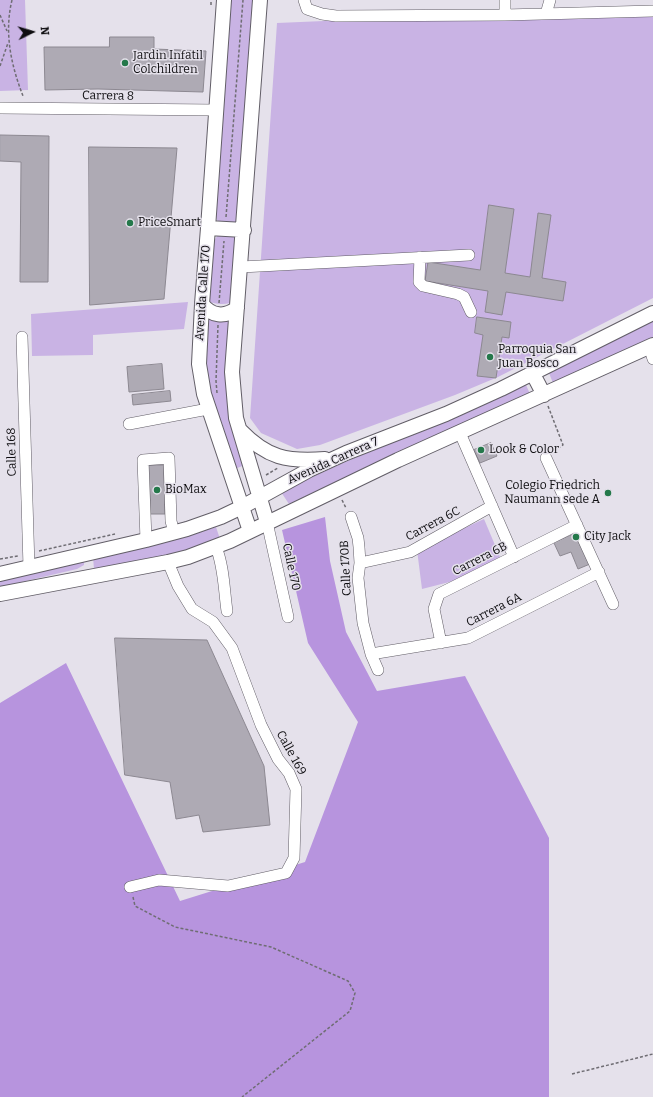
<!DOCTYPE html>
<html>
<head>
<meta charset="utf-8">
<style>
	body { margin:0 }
	#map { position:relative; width:653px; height:1097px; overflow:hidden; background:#e5e1eb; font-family:Bitter,serif }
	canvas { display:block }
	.north { position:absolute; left:12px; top:12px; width:40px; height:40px; -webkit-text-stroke:3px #e5e1eb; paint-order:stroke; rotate:85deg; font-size:11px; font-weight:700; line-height:16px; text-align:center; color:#0e0d10 }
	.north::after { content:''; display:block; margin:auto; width:14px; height:18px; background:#0e0d10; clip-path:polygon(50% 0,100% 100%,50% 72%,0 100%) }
</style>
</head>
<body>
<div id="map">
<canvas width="653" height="1097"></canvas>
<div class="north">N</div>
</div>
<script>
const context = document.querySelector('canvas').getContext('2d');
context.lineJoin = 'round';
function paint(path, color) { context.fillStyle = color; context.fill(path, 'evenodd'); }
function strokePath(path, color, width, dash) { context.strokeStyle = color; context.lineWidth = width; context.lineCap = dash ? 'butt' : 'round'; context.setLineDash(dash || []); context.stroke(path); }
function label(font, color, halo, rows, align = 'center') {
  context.font = font + ' Bitter,serif'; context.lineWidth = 3; context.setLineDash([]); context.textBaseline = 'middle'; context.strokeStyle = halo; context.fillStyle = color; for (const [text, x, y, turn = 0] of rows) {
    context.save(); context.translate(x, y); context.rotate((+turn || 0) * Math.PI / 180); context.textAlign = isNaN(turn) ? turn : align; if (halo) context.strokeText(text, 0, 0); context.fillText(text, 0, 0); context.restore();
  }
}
const green = new Path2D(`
	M0,0H25L28,90L0,91Z
	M230,0H254L236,224L222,223L217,220L215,212Z
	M653,7V298L498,377L455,395L320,445L297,449L261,433L250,418L277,23Z
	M218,235H235L230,303C223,305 217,304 209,302L208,297L213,242Z
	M188,302L184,329L93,335V355L32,356L31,314Z
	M207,318L218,321L231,318L247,464L235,469L222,423L212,401L205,377Z
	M653,319V337L553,383L549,373Z
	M526,385L530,394L412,446L289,504L281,492L316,475L372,450L426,430Z
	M484,519L500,557L465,578L422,589L417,550Z
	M216,527L220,539C179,555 137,562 94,569L93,557C134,548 176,541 216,527Z
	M84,561V565L77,569L0,587V581Z`);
const forest = new Path2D(`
	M325,517L330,561L346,632L377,691L465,676L549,838V1097H0V703L66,663L180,901L305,862L358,722L308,643L282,530Z`);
const building = new Path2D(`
	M110,37H154V49L206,51L203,92L98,89L45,90L44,47H109Z
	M0,135L49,136L48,282H20L21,162L0,161Z
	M89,147L177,148L164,299L90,305Z
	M489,205L514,209L505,273L530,277L538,213L551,215L542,278L566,282L563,301L506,292L502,315L485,312L488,291L425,281L428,262L480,270Z
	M477,317L511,322L509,338L502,337L496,378L477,376L483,335L475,333Z
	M162,364L164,389L129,392L127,367Z
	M170,391L171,401L133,405L132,395Z
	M491,443L497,456L480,463L474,450Z
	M149,465H164L165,514H151Z
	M577,533L590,564L578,569L571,552L560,556L554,543Z
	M115,638L207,640L264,766L270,825L203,832L199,815L176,819L170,782L125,775Z`);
const path = new Path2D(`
	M12,0C4,33 11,65 23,96
	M211,5V0
	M0,15L7,31
	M0,66L8,43
	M226,217L243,0
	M219,303L224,241
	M217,393L216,381L218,325
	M548,406L563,445L554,451
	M266,475L278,468
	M342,500L346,508
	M39,551L115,534
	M0,559L18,556
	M133,897L135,906L175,927L271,947L348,981L355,993L350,1011L242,1097
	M572,1074L653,1054`);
const minor = new Path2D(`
	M304,0L307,9L322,14L336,16L505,15L653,11
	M505,0V15
	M546,14L550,0
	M0,108L216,110
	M420,257L419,282L423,286L458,294L464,297L471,312
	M241,267L469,255
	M22,337L29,567
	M649,346L653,359
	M129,424L208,409
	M460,433L514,557
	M546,458L613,604
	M351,517L358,538L359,547L360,563L358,578L363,623L371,654L378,670
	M267,522L288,617
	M146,540L143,460L169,458L171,521L174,533
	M216,547C224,567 224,590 227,611
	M360,563L410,552L492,506
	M441,643L434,609L439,594L577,525
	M371,654L468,638L599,572
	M130,887L159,880L228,886L286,873L294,858L296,789L289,773L278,759L261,725L232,648L213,622L192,609L178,586L168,562`);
const major = new Path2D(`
	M224,0L208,228L202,304L199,364L204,394L250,531
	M260,0L232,372L236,418L267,522
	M208,228L244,230
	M202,304C211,316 225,318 237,308
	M533,374L544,395
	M240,430C267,458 287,462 325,459
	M0,574L146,540L187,529L221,517L242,507L309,470L346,453L446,414L501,389L653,313
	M0,594L168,562L188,557L230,541L398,460L653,345`);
const markers = [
	[125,63,4,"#24784a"],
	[130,223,4,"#24784a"],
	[490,357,4,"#24784a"],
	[481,450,4,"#24784a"],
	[157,490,4,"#24784a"],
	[608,493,4,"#24784a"],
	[576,537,4,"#24784a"]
];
const poiNames = [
	["Jardin Infatil",133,56],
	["Colchildren",133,70],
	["PriceSmart",138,223],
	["Parroquia San",498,350],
	["Juan Bosco",498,364],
	["Look & Color",489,450],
	["Colegio Friedrich",600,486,"right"],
	["Naumann sede A",600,500,"right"],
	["BioMax",165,490],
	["City Jack",584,537]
];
const streetNames = [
	["Carrera 8",108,96,1],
	["Avenida Calle 170",203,293,-86],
	["Calle 168",12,452,-91],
	["Avenida Carrera 7",333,461,-24],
	["Carrera 6C",433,524,-28],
	["Carrera 6B",480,559,-27],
	["Calle 170",291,567,78],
	["Calle 170B",346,568,-93],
	["Carrera 6A",494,610,-27],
	["Calle 169",291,753,61]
];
paint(green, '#c9b3e4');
paint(forest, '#b794de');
paint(building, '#aeaab4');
strokePath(building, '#8c8891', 1);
strokePath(minor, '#625e67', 12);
strokePath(major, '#625e67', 16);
strokePath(path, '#6f6d73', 1.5, [3, 2]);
strokePath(minor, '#fff', 11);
strokePath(major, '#fff', 14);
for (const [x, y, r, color] of markers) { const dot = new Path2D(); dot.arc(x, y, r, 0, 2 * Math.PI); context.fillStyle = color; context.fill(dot); strokePath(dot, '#e5e1eb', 1.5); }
label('12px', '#0e0d10', '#e5e1eb', poiNames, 'left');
label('12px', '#0e0d10', '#e5e1eb', streetNames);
</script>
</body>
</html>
